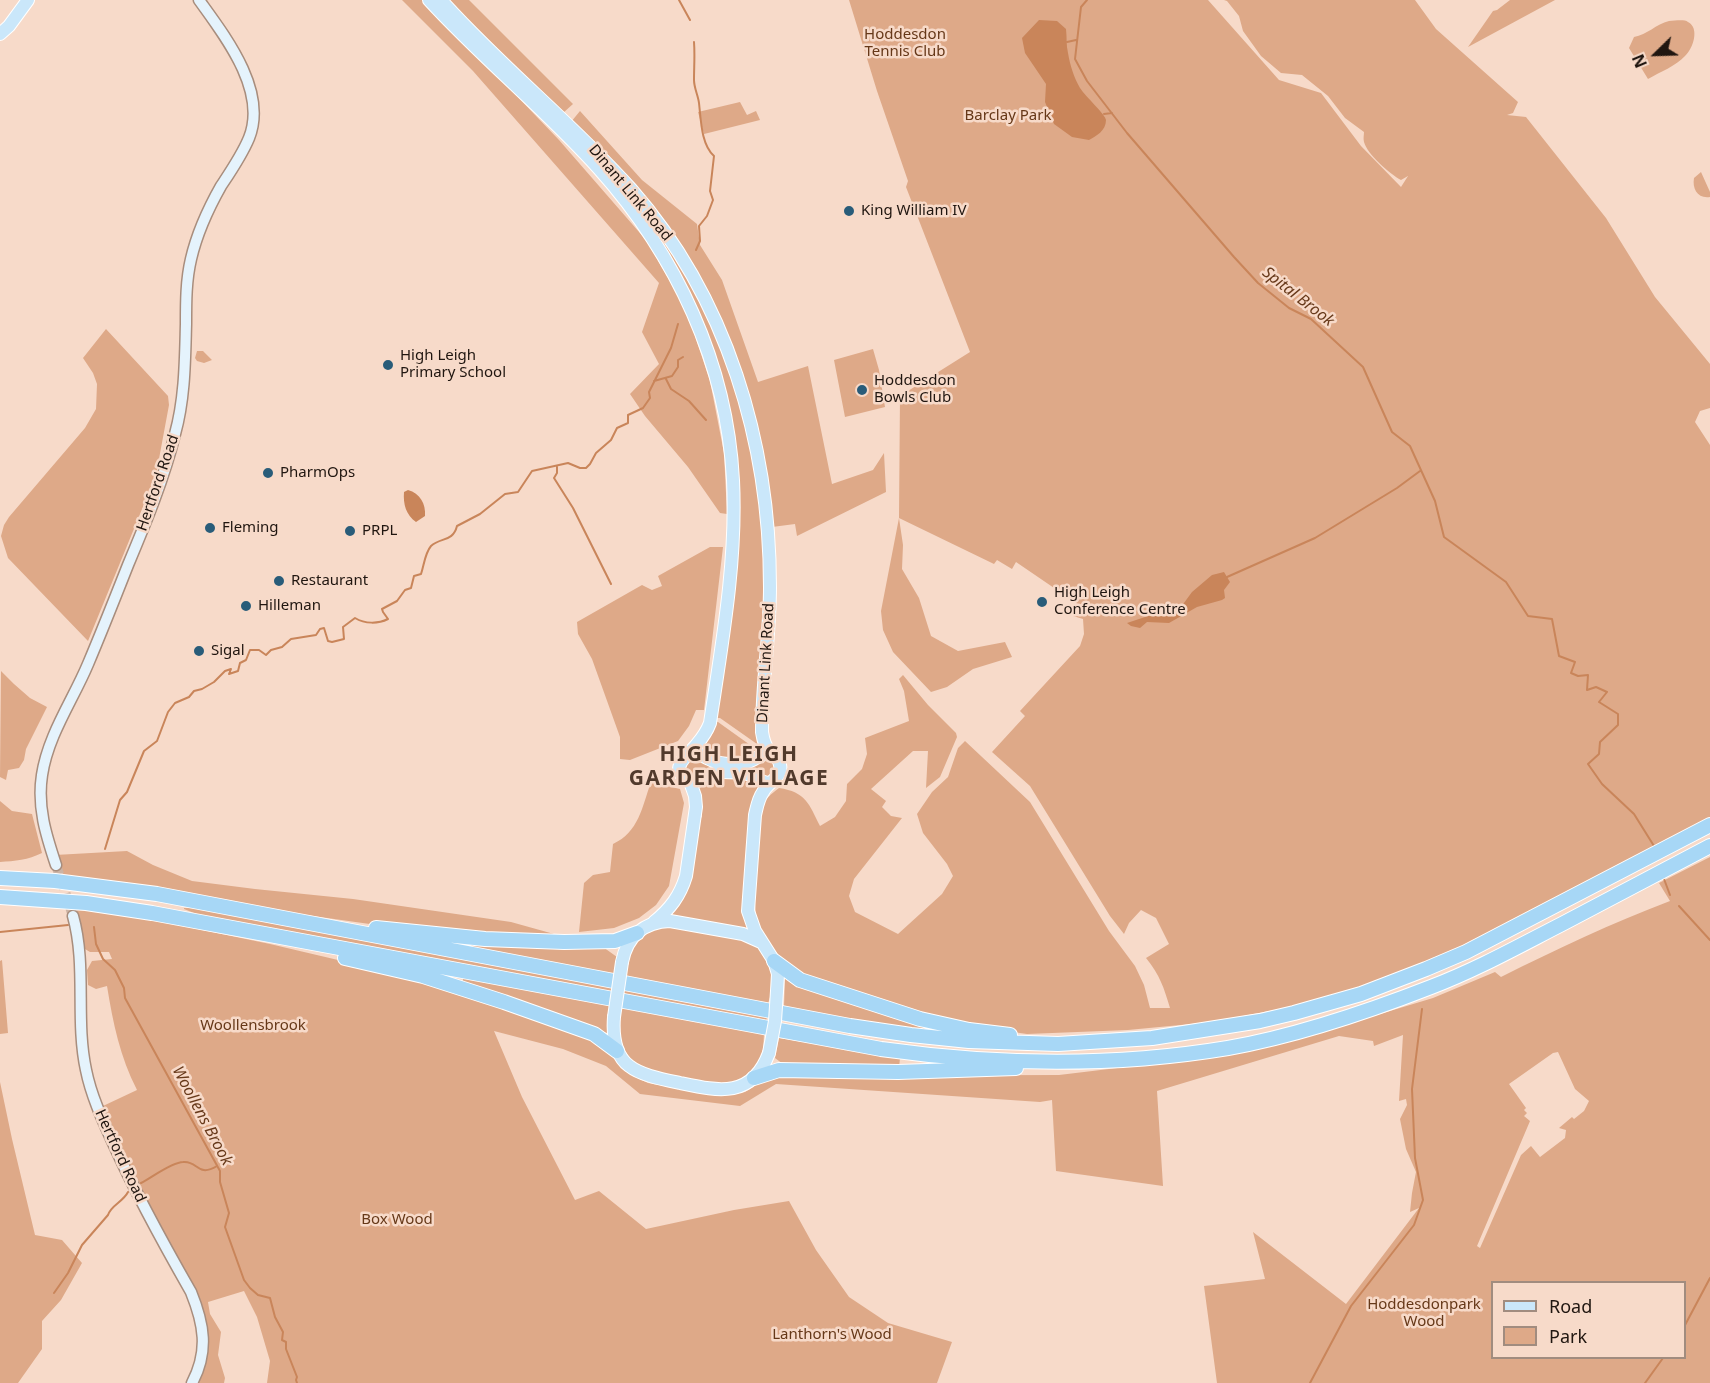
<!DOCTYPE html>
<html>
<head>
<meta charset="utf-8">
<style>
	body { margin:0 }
	#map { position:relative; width:1710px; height:1383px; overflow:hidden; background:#f7dac9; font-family:"Noto Sans",sans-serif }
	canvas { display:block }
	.legend { position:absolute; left:1491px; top:1281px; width:195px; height:78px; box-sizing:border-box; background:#f7dac9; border:2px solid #a18c7f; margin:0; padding:8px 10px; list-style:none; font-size:18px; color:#201610 }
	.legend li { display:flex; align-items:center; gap:12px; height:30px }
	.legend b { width:30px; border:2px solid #a18c7f }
	.north { position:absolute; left:1626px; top:24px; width:60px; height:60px; -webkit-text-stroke:4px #f7dac9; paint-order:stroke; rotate:247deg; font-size:16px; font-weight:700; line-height:24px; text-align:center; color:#201610 }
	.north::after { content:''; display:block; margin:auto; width:21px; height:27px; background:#201610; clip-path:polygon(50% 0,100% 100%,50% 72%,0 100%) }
</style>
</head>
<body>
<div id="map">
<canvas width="1710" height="1383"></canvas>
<ul class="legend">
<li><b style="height:8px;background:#cae7fa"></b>Road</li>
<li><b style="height:16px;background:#dea988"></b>Park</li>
</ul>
<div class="north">N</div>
</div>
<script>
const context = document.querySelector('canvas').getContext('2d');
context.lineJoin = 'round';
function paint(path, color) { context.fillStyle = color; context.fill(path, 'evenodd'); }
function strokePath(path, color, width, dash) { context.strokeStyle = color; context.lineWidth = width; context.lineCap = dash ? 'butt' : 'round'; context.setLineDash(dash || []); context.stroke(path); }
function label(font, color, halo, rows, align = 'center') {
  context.font = font + ' "Noto Sans",sans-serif'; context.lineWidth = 5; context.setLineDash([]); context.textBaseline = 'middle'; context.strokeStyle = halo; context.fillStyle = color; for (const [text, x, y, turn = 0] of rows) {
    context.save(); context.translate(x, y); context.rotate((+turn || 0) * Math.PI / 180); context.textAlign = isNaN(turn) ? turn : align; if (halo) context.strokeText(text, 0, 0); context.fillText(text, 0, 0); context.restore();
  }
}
const green = new Path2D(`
	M402,0H425L559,140L646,240L686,309L710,381L724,453L727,514L720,513L688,467L645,416L630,394L659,364L642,332L659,283L473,71Z
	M448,0H469L573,104L563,113Z
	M849,0H1208L1279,80L1321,93L1361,146L1401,187L1408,176L1401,180C1390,174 1367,154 1364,142C1363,138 1364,135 1364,132L1345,118L1328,96L1302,75L1281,73L1261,56L1243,31L1239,16L1227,1L1224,0H1415L1436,29L1518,102L1513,113L1507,115L1526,117L1606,218L1655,297L1710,364V408L1700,411L1695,422L1710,445V818L1628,862L1422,966L1316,1002L1212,1022L1128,1030L1027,1034L944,1022L796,974C784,963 764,939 758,923C752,908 755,823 761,808C765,799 771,794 779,788C806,792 809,804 820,826L835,817L846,801L847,784L862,769L867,754L865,738L909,721L904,691L899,679L903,675L928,705L956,733L957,737L940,777L926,788L928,751H913L871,789L886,801L882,807L891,816L902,818L854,879L849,896L855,912L898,934L942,894L953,876L947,864L923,833L917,814L932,792L948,777L958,748L965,741L1030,802L1109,931L1135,966L1144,985L1150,1008H1170C1164,988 1160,975 1146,958L1169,944L1156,918L1141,910L1129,923L1124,934L1110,916L1030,786L992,752L1025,716L1020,711L1080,646L1084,634L1083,619L1073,616L1079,605L1016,562L1012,569L997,560L994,564L899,518L903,545L902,569L919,598L931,636L958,651L1005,642L1012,657L973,669L947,687L931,692L893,652L883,630L881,611L899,518L900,396L970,352L906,187L908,181L877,91Z
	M1510,0H1555L1468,47L1493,11L1497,10Z
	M1669,21C1675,21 1684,19 1688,22C1700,28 1693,49 1685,56C1676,66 1660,72 1648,79L1629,48L1634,37C1647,35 1656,24 1669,21Z
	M740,102L747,115L756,111L760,120L704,134L698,112Z
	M580,111L642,180L697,224L700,245L722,280L758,382L808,366L832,484L873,470L884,453L886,492L797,536L795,524L772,527L730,342L705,286L673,236L571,122Z
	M592,152L663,235L707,310L741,403L759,488L766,575L761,743L757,744L720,718H714L730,612L726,406L657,239Z
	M1701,172L1710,192V197C1698,199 1692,189 1694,178Z
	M106,329L168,396L169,405L156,475L88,641L8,558L1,536L4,525L9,517L85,428L96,409L97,384L93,373L83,358Z
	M873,349L879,370L885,407L845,417L834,360Z
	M197,351H203L212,360L204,363L197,361L195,358Z
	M710,547H723L704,710H696L689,726L678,741L630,760L620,759V737L592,659L578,634L577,622L642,585L652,590L662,586L658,576Z
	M1,671L14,684L30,698L47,707L26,749L24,760L19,768L8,770L6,780L0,777Z
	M714,721L718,722L753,747L762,746L764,749L748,759L722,760L700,749C704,743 712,736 714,731L713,727Z
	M696,758L714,765L713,768L711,767L705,769L704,773L693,777C685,772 685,769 688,761Z
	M764,758C772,759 774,761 776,768L769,777L749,771L750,767L752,768L758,765L759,761Z
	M714,777H743L761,786L752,932L667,916L698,820L702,817V812L700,808L697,786Z
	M651,782L680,789L684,803L669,886L656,905L639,918L614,928L579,932L584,883L593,875L610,872L613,844C639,832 642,807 651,782Z
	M0,801L12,811L32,814L42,853C28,860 15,861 0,862Z
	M127,851L153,865L192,881L255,889L353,899L511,922L554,934L484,936L391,927L249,907L64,877L55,855Z
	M1710,857V1383H1217L1204,1286L1265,1279L1253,1232L1346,1304L1419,1208L1410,1212L1412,1193L1416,1172L1406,1149L1400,1119L1407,1105L1406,1099L1399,1101L1403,1035L1374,1046L1373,1041L1339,1036L1157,1091L1163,1186L1056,1171L1052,1100L1040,1102L776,1084L740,1106L640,1094L606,1066L563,1049L494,1031L522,1097L575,1200L599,1191L646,1229L734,1210L789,1201L816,1250L849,1297L888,1323L952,1342L937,1383H267L270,1361L257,1317L244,1291L208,1302L210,1314L221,1332L218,1355L225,1378L224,1383H199C210,1359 209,1330 202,1305L141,1189L103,1106L137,1090C120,1057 113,1023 107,986L96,989L88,985L87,970L92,961L112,959L109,952H90L85,949L76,909L125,914L270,944L372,968L495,1005L576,1030L608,1049L633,1076L648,1083L712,1095H729L745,1092L764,1080L775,1076L1059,1075L1159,1063L1337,1027L1433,998L1495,972L1501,977C1557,949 1612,923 1670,901L1659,883ZM1558,1052L1575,1089L1589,1101L1584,1111L1574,1119L1572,1117L1559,1128L1566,1130L1565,1138L1540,1157L1531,1146L1521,1155L1480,1248L1477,1246L1530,1121L1524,1116L1527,1113L1524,1110L1526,1108L1509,1084L1553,1053ZM1492,1282H1684V1358H1492Z
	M201,907L614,985L612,994L199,915L184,909V908Z
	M666,926C689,930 734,934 754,945C765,951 773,968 773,981C773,989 770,997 768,1004L625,977C628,946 635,935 666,926Z
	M457,942L603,947L617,957L614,975L457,946Z
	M2,960L8,1033L0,1034V961Z
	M785,976L927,1025V1031L862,1023L784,1007Z
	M463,978L500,982L611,1006L607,1033L596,1030L463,984Z
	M623,987L767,1015L766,1024L622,996Z
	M621,1007L764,1033L763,1054L753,1071L739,1081L723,1085L649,1071L633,1062L622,1047L619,1035Z
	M779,1038L900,1058L899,1068L787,1067L775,1058Z
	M0,1082L12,1139L35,1235L62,1240L82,1263L61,1300L42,1321V1349L18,1383H0Z`);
const water = new Path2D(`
	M1039,20L1057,21L1066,29C1067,37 1066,45 1068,53C1070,65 1074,78 1080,88C1085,96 1106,115 1106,120C1106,131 1096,136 1089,140L1072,137L1054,124L1045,102L1046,84L1025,53L1022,38Z
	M408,490C420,493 426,504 425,516L416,522C406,515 403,504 404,492Z
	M1224,572L1230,582L1224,590L1225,598L1222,600L1197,607L1169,623L1147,622L1140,628L1131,626L1127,623L1148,616L1171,615L1181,607L1192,592L1212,575Z`);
const stream = new Path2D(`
	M679,0L690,20
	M1087,0L1081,7L1075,59L1087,81L1127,133L1234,257L1258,283L1289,308L1311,319L1363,367L1392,432L1410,446L1435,501L1444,537L1506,582L1528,616L1552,619L1559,656L1575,662L1571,673L1578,676L1588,675L1587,690L1596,687L1607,692L1599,702L1618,714V725L1600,742L1599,754L1588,764L1602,784L1634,814L1654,846
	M694,42C695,55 694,67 694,80C694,88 698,95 699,103C701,120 701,144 714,156L710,191L713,200L707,216L699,226L700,241L696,250
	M1067,42L1076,40
	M1104,114L1112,113
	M666,379L671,389L689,401L706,420
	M654,381L672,376L678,367V360L683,357
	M557,466V473L554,478L573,508L611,584
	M1227,577L1315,538L1397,488L1420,471
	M105,849L120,800L127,792L144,751L157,741L168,712L175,703L189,697L194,691L202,689L214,682L225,671L231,669L229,674L238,671L240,663L246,660L250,650H259L266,655L271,650L282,647L291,639L316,635L320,629L324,628L328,641L332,642L344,639L343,627L355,618C365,624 378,624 388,619L383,612L382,609L397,601L405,590L411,588L414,576L421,574C424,565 425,553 431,546C441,537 453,542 457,526L480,514L505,494L518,492L532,471L568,463L580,468H586L590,464L596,453L611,440L617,428L628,423V415L643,408L650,398L649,392L671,348L678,324
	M1664,879L1670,895
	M1679,906L1710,940
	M94,927L96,944L103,959L115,970L124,988L125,998L220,1171V1182L229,1213L225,1227L244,1280L250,1288L258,1295L270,1298L275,1317L283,1332L282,1340L286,1342V1349L297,1377L296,1380L297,1383
	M0,932L68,925
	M141,1183C151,1178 172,1162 183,1162C198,1160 197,1178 217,1166
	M54,1293L68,1273L82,1245L108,1215C111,1205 123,1202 128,1192
	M1684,1327L1710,1278
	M1310,1383L1351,1306L1414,1225L1423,1200L1415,1158L1412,1089L1422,1009
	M1645,1383L1663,1358`);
const secondaryTunnel = new Path2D(`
	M56,865L73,916`);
const secondary = new Path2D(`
	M56,865C46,835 37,807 42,775C48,735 73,700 88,664C102,631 115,598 128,565C146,522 164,479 175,434C185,398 185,360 186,324C186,302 186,280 191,259C197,233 208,209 221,186C231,171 242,155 249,138C268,91 225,36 199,0
	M73,916C87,966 75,1019 86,1070C91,1095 102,1119 113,1143C136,1194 163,1243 191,1292C204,1324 209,1351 192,1383`);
const primary = new Path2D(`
	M429,0C483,59 546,110 599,169C676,255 727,363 733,480C737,561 722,643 710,723C707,731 703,737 697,744C688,756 666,768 690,782C703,783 709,772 722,772C730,772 739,772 747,774C756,776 760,783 770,783
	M441,0C501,67 571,122 631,189C727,298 770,443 770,587C770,635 762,683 762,732C763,738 764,745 769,750C773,755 779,757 780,765C783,777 768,782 763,792C758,799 757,807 755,815L748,911L755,931L774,961L778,974L777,991
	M0,34L9,26L28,0
	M691,751C698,753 703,756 709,759C718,764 733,765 743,763C753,762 760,754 770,752
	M654,922C670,909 680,896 686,876L696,807L695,796L690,782
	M622,962C627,936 644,922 670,921L743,934L761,942
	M614,1017C610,1069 637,1074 680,1083C718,1091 752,1099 769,1053`);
const highway = new Path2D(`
	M0,878L55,881L157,894L850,1026L911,1035L969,1041L1058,1044L1152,1038L1260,1021L1294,1013L1361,994L1426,969L1466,952L1710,825
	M0,897L86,903L152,913L881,1049C995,1065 1114,1067 1228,1048C1296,1036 1367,1012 1431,987C1476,970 1519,946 1562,924C1611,898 1661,872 1710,846
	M376,928L485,939L564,942L615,941L637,933
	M345,958L423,976L504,1002L594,1034L617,1051
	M774,961L800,980L920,1019L969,1030L1010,1035
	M754,1078L779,1070L898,1072L1016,1068`);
const primaryBridge = new Path2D(`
	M614,1017L622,962
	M769,1053L775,1021L777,991`);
const markers = [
	[849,211,6,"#295c79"],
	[388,365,6,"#295c79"],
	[862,390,6,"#295c79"],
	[268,473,6,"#295c79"],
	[210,528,6,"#295c79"],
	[350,531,6,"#295c79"],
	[279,581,6,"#295c79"],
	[1042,602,6,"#295c79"],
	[246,606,6,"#295c79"],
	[199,651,6,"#295c79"]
];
const parkNames = [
	["Hoddesdon",905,35],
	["Tennis Club",905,52],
	["Barclay Park",1008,116],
	["Woollensbrook",253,1026],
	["Box Wood",397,1220],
	["Hoddesdonpark",1424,1305],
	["Wood",1424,1322],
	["Lanthorn's Wood",832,1335]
];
const streetNames = [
	["Dinant Link Road",630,193,50],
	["Hertford Road",158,483,-71],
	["Dinant Link Road",766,663,-87],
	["Hertford Road",120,1156,65]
];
const poiNames = [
	["King William IV",861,211],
	["High Leigh",400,356],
	["Primary School",400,373],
	["Hoddesdon",874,381],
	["Bowls Club",874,398],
	["PharmOps",280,473],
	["Fleming",222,528],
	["PRPL",362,531],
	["Restaurant",291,581],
	["High Leigh",1054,593],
	["Conference Centre",1054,610],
	["Hilleman",258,606],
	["Sigal",211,651]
];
const waterNames = [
	["Spital Brook",1298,297,38],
	["Woollens Brook",202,1116,62]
];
const districtNames = [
	["HIGH LEIGH",729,755],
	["GARDEN VILLAGE",729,779]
];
paint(green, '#dea988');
paint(water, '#c9855a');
strokePath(stream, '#c9855a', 2);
strokePath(secondaryTunnel, '#ccb3a4', 10, [10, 5]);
strokePath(secondary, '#a88d7d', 13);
strokePath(primary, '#fff', 14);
strokePath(highway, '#fff', 16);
strokePath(secondary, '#e5f3fc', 10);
strokePath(primary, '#cae7fa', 12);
strokePath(highway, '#a7d7f6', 14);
strokePath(primaryBridge, '#fff', 14, []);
strokePath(primaryBridge, '#cae7fa', 12);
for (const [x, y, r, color] of markers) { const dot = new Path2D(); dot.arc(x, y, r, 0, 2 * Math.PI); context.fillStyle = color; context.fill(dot); strokePath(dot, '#f7dac9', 2); }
label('15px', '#663818', '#f7dac9', parkNames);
label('15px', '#201610', '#f7dac9', streetNames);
label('15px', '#201610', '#f7dac9', poiNames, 'left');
label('italic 16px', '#683a1b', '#f7dac9', waterNames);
context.letterSpacing = '1.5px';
label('bold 21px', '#513a2c', '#f7dac9', districtNames);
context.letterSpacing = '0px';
</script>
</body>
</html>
